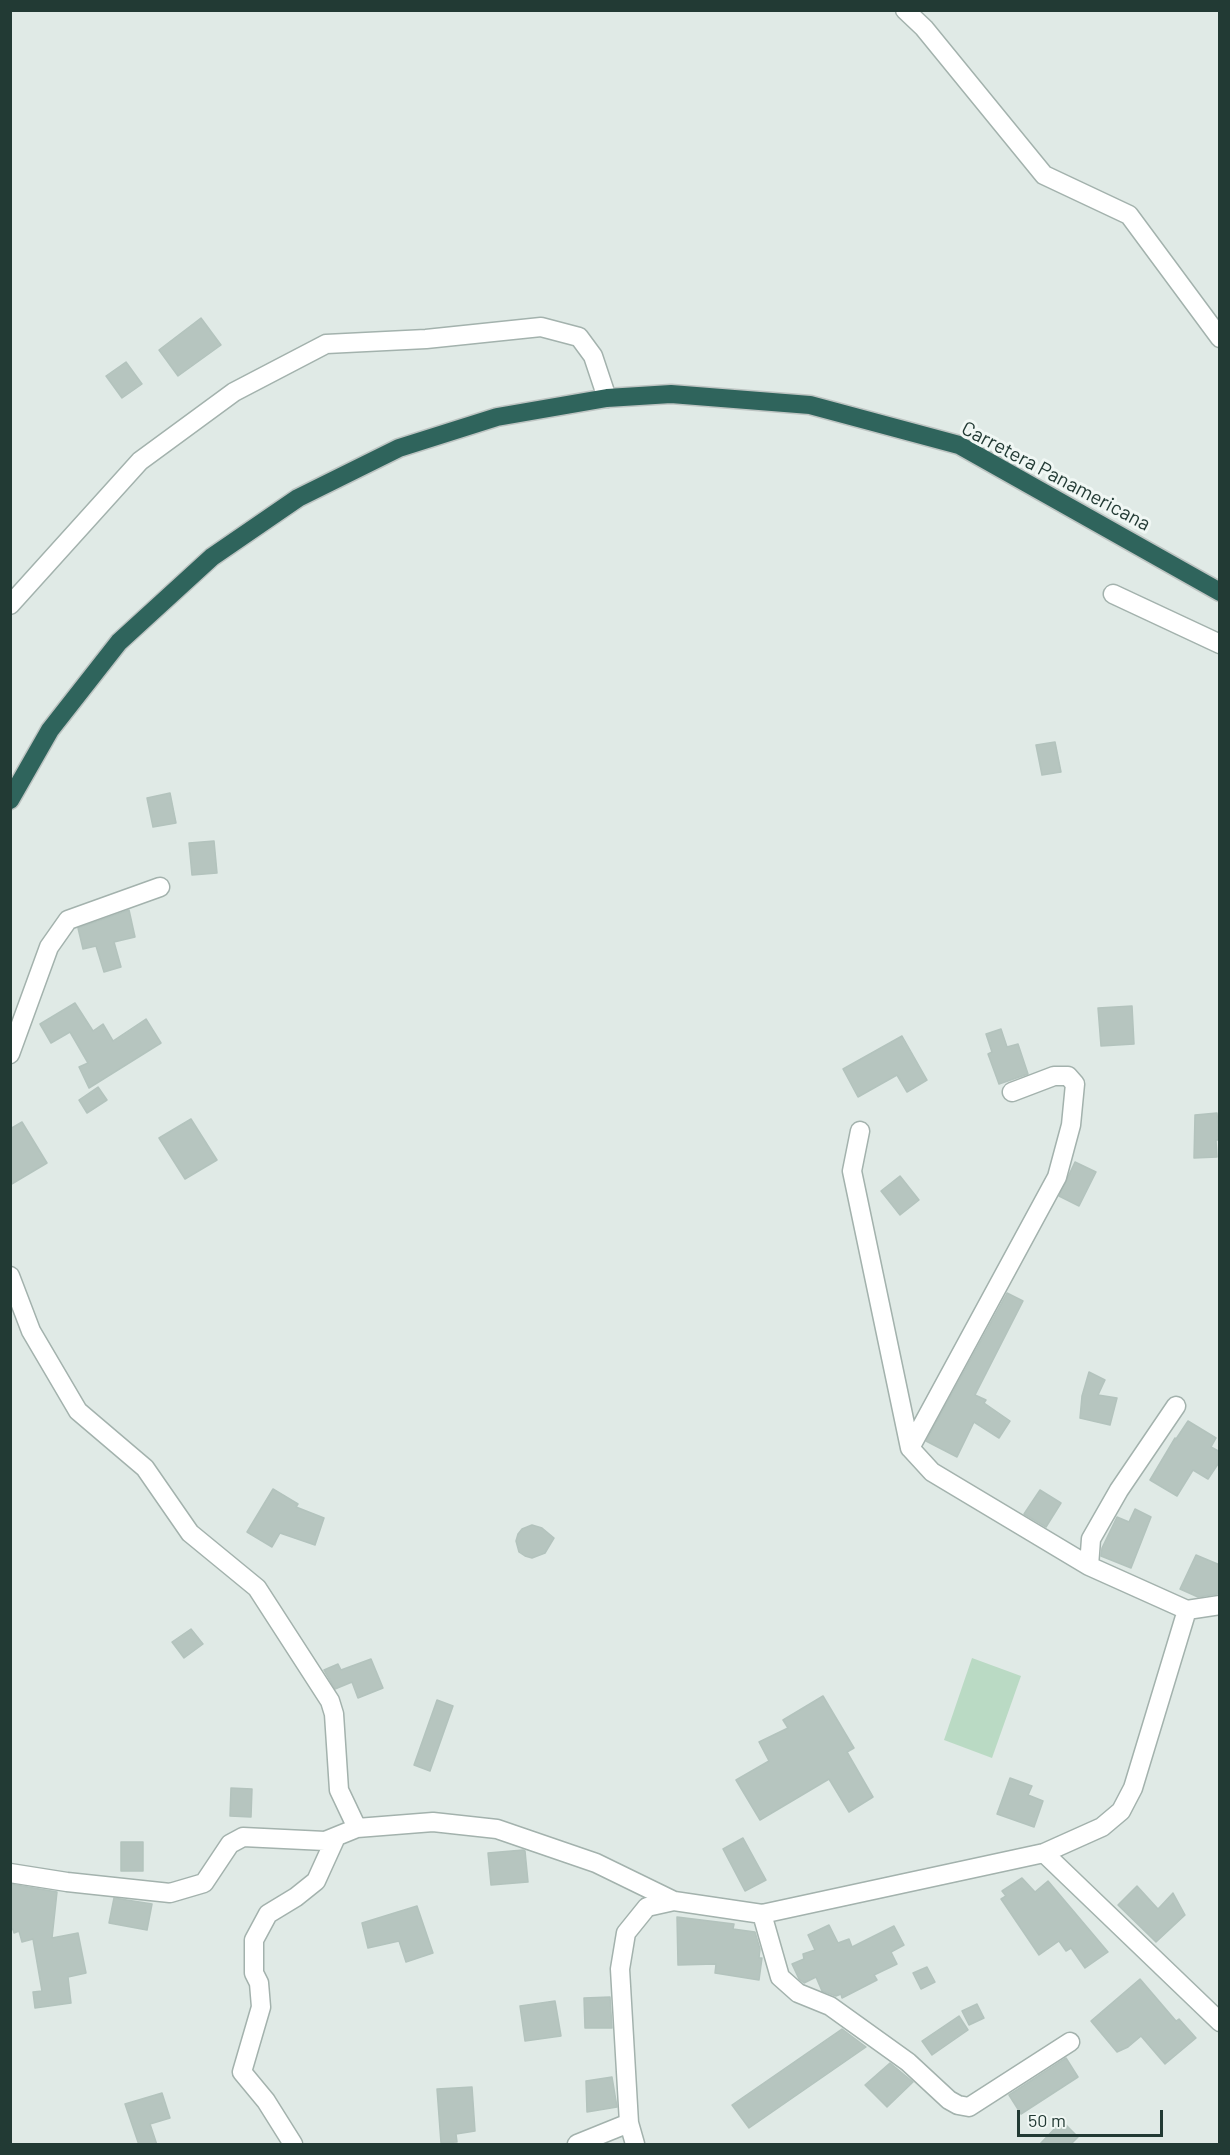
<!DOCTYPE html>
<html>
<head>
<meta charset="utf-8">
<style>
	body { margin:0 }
	#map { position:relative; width:1230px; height:2155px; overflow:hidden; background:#e0eae6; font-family:Barlow,sans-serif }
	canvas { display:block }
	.frame { position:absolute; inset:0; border:12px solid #223a34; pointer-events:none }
	.scale { position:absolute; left:1017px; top:2110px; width:146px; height:27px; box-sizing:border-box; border:3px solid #223a34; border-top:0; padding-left:8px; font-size:18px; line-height:21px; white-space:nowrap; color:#223a34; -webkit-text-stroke:4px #f0f7f4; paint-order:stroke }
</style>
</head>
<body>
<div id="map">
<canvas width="1230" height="2155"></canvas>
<div class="frame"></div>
<div class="scale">50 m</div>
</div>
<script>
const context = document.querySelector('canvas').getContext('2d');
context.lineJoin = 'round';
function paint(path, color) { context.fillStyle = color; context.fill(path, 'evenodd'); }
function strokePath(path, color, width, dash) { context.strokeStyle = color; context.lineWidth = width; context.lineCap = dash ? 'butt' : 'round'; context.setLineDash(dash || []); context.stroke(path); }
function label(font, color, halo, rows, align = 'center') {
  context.font = font + ' Barlow,sans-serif'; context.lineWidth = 6; context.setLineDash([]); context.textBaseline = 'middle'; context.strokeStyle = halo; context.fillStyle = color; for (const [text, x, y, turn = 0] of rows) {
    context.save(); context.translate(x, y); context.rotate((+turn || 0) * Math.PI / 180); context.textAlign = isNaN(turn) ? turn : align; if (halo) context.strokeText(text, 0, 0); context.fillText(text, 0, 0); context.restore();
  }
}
const green = new Path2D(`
	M972,1658L1021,1676L992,1758L944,1740Z`);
const building = new Path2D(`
	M201,318L221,345L178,376L159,350Z
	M126,362L142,384L122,398L106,376Z
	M1055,742L1061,772L1042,775L1036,745Z
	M170,793L176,823L153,827L147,798Z
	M214,841L217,873L192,875L189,843Z
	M129,910L135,937L114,942L121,967L104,972L96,946L83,949L78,928Z
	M75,1003L93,1031L103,1024L113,1041L146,1019L161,1043L89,1088L79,1067L88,1063L70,1032L51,1043L40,1024Z
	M1132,1006L1134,1044L1101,1046L1098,1008Z
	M1001,1029L1007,1047L1018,1044L1028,1074L999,1084L988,1054L992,1052L986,1034Z
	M902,1036L927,1080L907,1092L897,1075L858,1097L843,1069Z
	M98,1087L107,1100L87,1113L79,1100Z
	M1217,1113L1219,1140H1216L1217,1157L1194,1158L1195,1115Z
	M191,1119L217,1160L185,1179L159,1138Z
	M22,1122L47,1163L10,1185V1129Z
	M1075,1162L1096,1172L1079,1206L1059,1196Z
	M900,1176L919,1200L900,1215L881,1191Z
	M1007,1293L1023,1301L975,1395L986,1400L984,1403L1010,1421L999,1438L974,1422L957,1457L926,1441Z
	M1089,1372L1105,1380L1098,1395L1117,1398L1110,1425L1080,1418L1082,1396Z
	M1188,1421L1216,1438L1211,1447L1220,1452V1461L1208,1479L1193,1470L1177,1496L1150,1480L1175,1438L1176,1439Z
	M273,1489L298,1504L296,1507L324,1518L315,1545L280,1533L272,1547L247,1532Z
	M1040,1490L1061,1503L1046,1527L1024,1514Z
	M1135,1509L1151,1517L1131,1568L1101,1556L1102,1548L1117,1517L1129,1522Z
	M532,1525L542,1528L554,1538L545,1553L532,1558L525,1556L519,1552L516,1541L518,1534L522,1529Z
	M1196,1555L1220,1565V1589L1217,1594L1198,1597L1180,1589Z
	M191,1629L203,1644L184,1658L172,1642Z
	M371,1659L383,1688L358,1698L352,1682L335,1689L324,1670L338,1664L341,1670Z
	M823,1696L854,1748L847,1752L873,1797L849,1812L829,1779L760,1820L736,1780L769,1761L759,1742L788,1728L783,1720Z
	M437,1700L453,1706L430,1771L414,1765Z
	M1010,1778L1032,1786L1028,1795L1043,1801L1034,1827L997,1814Z
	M231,1788L252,1789L251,1817L230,1816Z
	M743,1838L766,1880L745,1891L723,1849Z
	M121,1842H143V1871H121Z
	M523,1850L525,1851L528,1882L491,1885L488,1853Z
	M1022,1878L1035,1892L1048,1881L1108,1952L1085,1968L1071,1948L1066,1951L1059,1941L1039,1955L1001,1899L1006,1896L1002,1891Z
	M10,1884L57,1892L52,1938L78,1933L86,1973L68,1977L71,2003L35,2008L33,1992L42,1991L33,1939L22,1942L19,1931L14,1933L13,1929L10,1930Z
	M1137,1886L1158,1909L1173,1893L1185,1915L1156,1942L1118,1905Z
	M114,1898L152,1904L147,1930L109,1923Z
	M417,1906L433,1953L406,1962L399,1941L368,1948L362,1923Z
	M677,1917L734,1924L733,1929L755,1932L760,1949L759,1958H762L759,1980L715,1973L716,1964L678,1965Z
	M829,1925L838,1943L849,1939L852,1947L894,1926L904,1945L891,1952L897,1964L874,1975L877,1980L842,1998L841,1994L836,1996L822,1991L816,1977L804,1983L799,1979L792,1964L804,1959L803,1954L815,1950L808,1935Z
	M927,1967L935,1982L921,1989L913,1973Z
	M1140,1979L1176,2021L1179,2019L1196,2038L1165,2064L1141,2036L1128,2047L1117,2052L1091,2021Z
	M610,1997L612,2028H585L584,1998Z
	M555,2001L561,2036L525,2041L520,2006Z
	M977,2004L984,2018L969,2025L962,2011Z
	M959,2016L968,2030L932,2055L922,2041Z
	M842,2029L866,2047L749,2128L732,2105Z
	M1066,2058L1078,2077L1021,2114L1009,2095Z
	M890,2063L913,2082L887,2107L865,2085Z
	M612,2077L617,2107L587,2112L586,2081Z
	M472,2087L475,2131L456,2134L457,2142L441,2143L437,2089Z
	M162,2093L170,2118L150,2124L157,2145H139L125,2104Z
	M1062,2121L1078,2137L1070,2145H1039Z`);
const street = new Path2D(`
	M905,10L924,28L1044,175L1129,215L1220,338
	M1113,594L1220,644
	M10,605L140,461L234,392L326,344L426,339L541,327L579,337L593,356L607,398
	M10,1054L49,947L68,920L160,887
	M860,1131L852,1171L910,1448L932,1472L1089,1566L1187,1610L1220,1605
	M10,1276L31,1331L78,1411L145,1468L190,1533L257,1588L330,1701L334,1714L339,1790L357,1828
	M910,1448L1057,1177L1071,1125L1075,1084L1068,1076H1054L1012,1092
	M1089,1566L1091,1539L1119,1490L1176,1406
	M1044,1853L1220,2022
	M10,1873L67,1882L170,1893L204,1883L230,1844L243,1837L325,1841L357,1828L433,1822L497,1829L596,1863L674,1901L762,1914L1044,1853L1102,1827L1121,1811L1133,1788L1187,1610
	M762,1914L780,1977L798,1993L830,2006L908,2062L949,2100L958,2105L969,2107L1070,2042
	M293,2144L266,2101L242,2072L261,2007L259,1983L254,1973V1940L268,1914L296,1897L316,1881L336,1837
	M577,2144L629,2123
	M635,2144L629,2123L620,1969L626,1933L647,1907L674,1901`);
const highway = new Path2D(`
	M10,800L50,730L119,642L212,557L298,498L399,448L497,417L607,398L671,394L810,405L959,445L1220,592`);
const streetNames = [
	["Carretera Panamericana",1056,476,28]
];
paint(green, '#badac4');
paint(building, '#b6c5bf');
strokePath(building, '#b3c3bd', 1.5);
strokePath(street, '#a3b2ad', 21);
strokePath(highway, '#bdc4c2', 21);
strokePath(street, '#fff', 18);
strokePath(highway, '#2f645c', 18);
label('20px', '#223a34', '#f0f7f4', streetNames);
</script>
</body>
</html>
